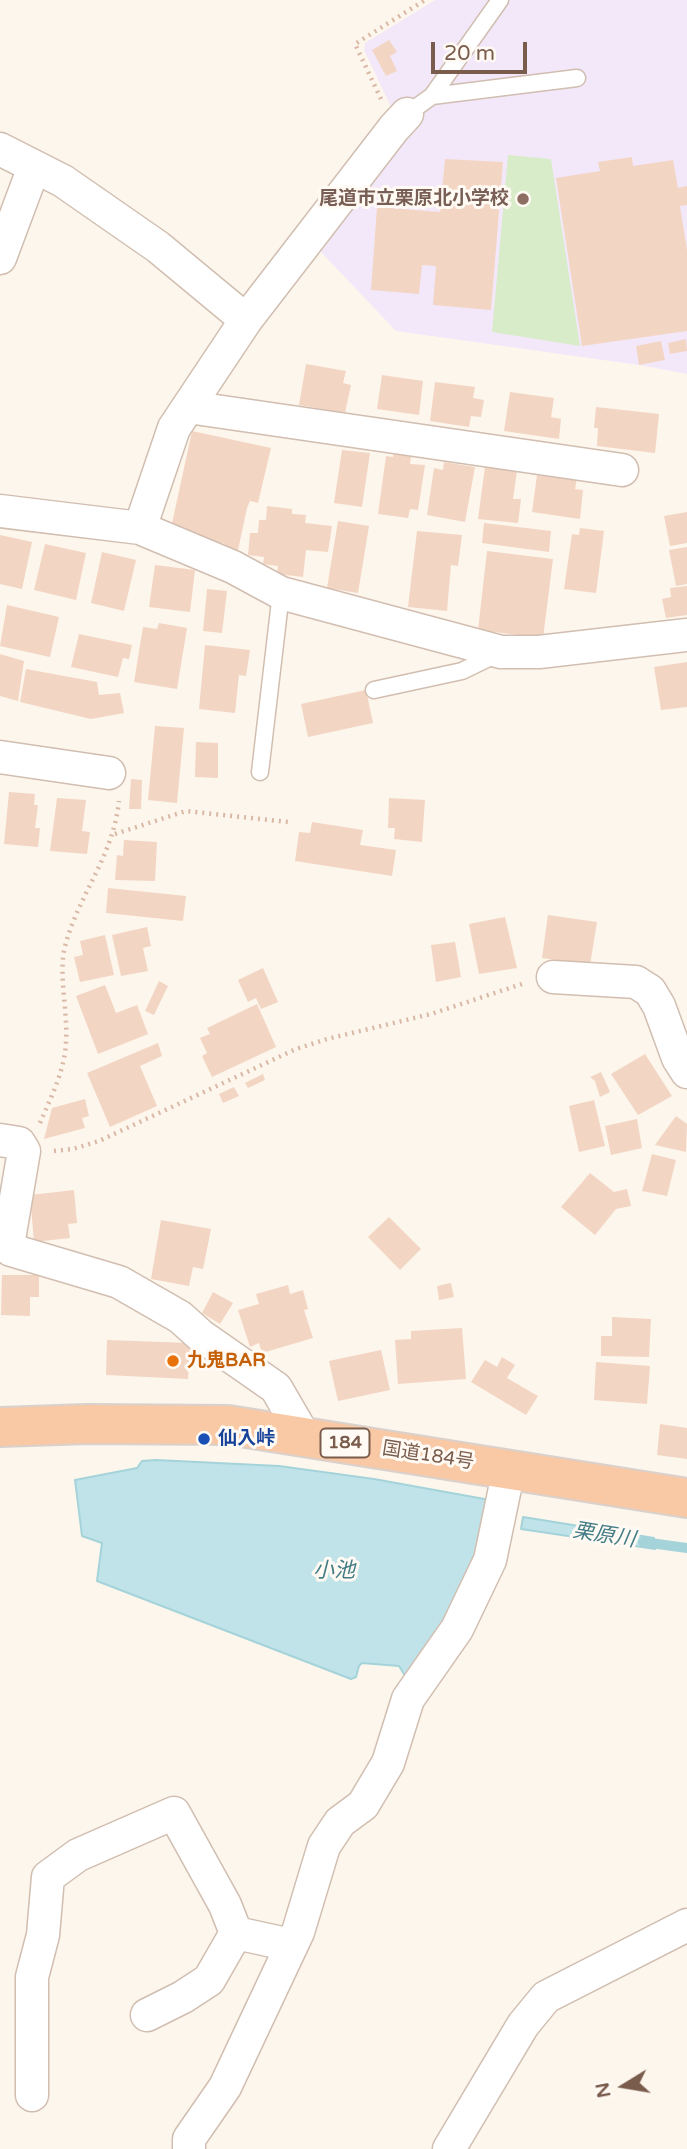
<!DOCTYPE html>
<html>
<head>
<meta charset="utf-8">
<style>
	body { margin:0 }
	#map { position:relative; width:687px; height:2149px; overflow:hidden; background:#fdf6ec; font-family:"Varela Round",sans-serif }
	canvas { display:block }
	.north { position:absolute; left:589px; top:2051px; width:70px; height:70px; -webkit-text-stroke:5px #fffaf3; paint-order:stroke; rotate:259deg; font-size:19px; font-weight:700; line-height:28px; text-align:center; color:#7a5c4d }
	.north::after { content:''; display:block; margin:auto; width:24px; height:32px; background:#7a5c4d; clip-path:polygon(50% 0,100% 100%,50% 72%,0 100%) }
	.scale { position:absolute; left:431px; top:42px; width:96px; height:32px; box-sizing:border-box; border:4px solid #7a5c4d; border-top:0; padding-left:9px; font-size:21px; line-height:24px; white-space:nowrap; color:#7a5c4d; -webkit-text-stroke:5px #fffaf3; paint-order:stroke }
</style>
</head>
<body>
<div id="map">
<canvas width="687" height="2149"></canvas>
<div class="north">N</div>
<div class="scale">20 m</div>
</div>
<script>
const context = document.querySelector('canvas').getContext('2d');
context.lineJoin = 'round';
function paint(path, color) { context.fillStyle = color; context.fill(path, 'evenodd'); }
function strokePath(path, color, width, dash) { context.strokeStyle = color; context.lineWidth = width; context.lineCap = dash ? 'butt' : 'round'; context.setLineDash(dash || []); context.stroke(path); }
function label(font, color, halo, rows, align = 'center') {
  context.font = font + ' "Varela Round","Noto Sans JP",sans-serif'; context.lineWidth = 6; context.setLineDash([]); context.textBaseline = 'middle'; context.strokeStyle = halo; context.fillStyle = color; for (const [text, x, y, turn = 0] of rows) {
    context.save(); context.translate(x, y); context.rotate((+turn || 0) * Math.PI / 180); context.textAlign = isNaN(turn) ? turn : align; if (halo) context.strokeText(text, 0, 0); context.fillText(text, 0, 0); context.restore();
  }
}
const education = new Path2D(`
	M435,0H687V374L639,365L396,331L321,252L416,122L392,109L364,50L365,43Z`);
const green = new Path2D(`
	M508,155L551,159L580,346L492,332Z`);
const water = new Path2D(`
	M156,1460L279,1466L374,1479L490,1500L475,1582L407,1679L399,1666L362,1663L359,1666L356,1677L351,1679L97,1581L102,1543L82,1536L75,1480L137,1468L142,1461Z
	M523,1517L654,1538L655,1549L521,1529Z`);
const stream = new Path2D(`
	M643,1542L687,1548`);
const building = new Path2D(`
	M389,40L397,52L390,56L397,71L386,76L372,50Z
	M632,157L633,166L673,160L678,188L687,186V205L680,206L687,250V331L582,346L556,178L600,171L598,162Z
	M445,159L503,162L491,310L433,305L436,266L422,265L419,294L371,290L377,207L440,212Z
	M686,339L687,351L670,354L668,343Z
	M661,341L665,360L639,365L636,346Z
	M306,364L346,371L343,383L351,385L345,413L299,405Z
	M382,375L423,381L419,415L377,409Z
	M435,382L475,387L473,398L484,400L481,417L471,416L469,427L430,421Z
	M510,392L554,398L551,417L561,419L559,439L504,431Z
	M596,407L659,414L655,453L597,446L598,428H594Z
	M192,431L271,448L258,503L250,501L247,508L237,555L223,551L225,544L171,528Z
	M342,450L370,453L362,507L334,503Z
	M394,450L412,451L410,464L425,465L418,510L410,509L408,518L378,514L386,456L393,457Z
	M444,462L475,467L465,522L427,515L434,468L443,470Z
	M485,467L517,471L513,499H521L518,523L478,519Z
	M537,475L577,479L575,489L583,490L580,519L532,512Z
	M267,506L292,509V514L306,515L305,523L332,526L328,552L306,550L303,577L277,574L278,566L263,564L264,557L248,555L250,533H258L259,520H266Z
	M687,512V543L670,546L664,516Z
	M338,521L369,526L358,593L327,588Z
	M484,523L551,531L549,552L482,543Z
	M580,528L604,531L596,593L564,589L572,534L579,535Z
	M417,531L462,535L458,566L451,565L447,611L408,607Z
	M0,535L32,542L22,589L0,584Z
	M45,544L86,553L76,600L34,590Z
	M687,547V584L676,586L669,550Z
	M487,551L553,559L543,638L478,630Z
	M102,552L136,560L124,611L91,603Z
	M155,565L195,570L190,612L149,607Z
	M687,586V615L666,618L662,599L671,597L670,588Z
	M207,589L227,591L222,633L203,631Z
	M7,605L59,617L50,657L0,646Z
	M159,623L187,628L177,689L134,682L143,627L157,629Z
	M79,634L132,645L129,659L123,658L118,677L71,667Z
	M205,645L250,650L246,676L239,675L235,713L199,709Z
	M0,654L24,661L18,701L0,696Z
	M687,662V707L661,710L654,667Z
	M26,669L97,682L99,695L120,693L124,713L91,719L20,702Z
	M366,690L373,723L308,737L301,704Z
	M155,726L184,728L177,803L148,800Z
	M196,742L218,743V778L195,777Z
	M131,779L142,780L141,809H129Z
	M9,792L35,794L34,805H38L35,828H40L38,847L4,844Z
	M57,798L86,800L82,831L90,832L87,854L50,851Z
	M389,798L425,800L422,842L394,839L395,828H388Z
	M312,822L363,830L360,845L396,850L392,876L295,861L299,832L310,833Z
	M124,840L157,842L155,881L115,880L117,855L123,856Z
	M108,888L186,896L183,921L106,913Z
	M548,915L597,922L590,965L542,958Z
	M505,917L517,968L479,974L469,924Z
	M147,927L151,946L143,948L148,971L121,976L112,935Z
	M105,935L114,975L80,982L74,957L83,955L80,941Z
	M455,942L461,977L436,982L431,945Z
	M263,968L278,1002L261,1009L256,998L248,1002L238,980Z
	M159,981L168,986L154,1015L145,1011Z
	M105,985L116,1013L137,1005L148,1034L98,1054L76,996Z
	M257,1004L276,1047L212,1077L202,1056L207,1053L200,1038L210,1034L207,1028Z
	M158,1043L162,1056L140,1066L157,1106L110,1127L87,1073Z
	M645,1054L672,1096L638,1115L611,1074Z
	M601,1072L610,1092L600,1097L595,1081L590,1077Z
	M263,1074L265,1080L248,1088L245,1083Z
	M234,1087L239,1096L223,1103L219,1094Z
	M85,1099L89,1116L82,1118L85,1128L44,1139L52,1108Z
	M594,1100L605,1146L579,1152L569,1106Z
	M676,1116L687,1124L686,1152L655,1145Z
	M637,1119L642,1148L611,1155L605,1126Z
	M652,1154L676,1160L667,1196L642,1191Z
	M590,1173L614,1192L627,1189L631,1206L616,1209L595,1235L561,1207Z
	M74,1190L77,1223L68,1224L70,1238L34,1242L30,1195Z
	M389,1217L421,1249L400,1270L368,1237Z
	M161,1220L211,1229L203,1269L193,1267L189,1286L151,1279Z
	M2,1275H39V1297H30V1316L1,1315Z
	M451,1283L454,1297L439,1300L437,1286Z
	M288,1285L290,1294L303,1290L308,1309L304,1310L313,1338L262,1353L259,1343L250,1347L238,1310L259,1304L256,1294Z
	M213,1292L233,1303L220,1324L202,1313Z
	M612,1317L651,1319L649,1357L601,1356V1336H612Z
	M462,1328L466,1379L398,1384L395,1340L411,1339V1331Z
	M107,1340L190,1343L188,1379L106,1375Z
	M381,1350L390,1390L338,1401L329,1361Z
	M502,1357L515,1365L507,1378L538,1396L526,1415L471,1382L485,1360L497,1367Z
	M596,1362L650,1366L647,1404L594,1400Z
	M660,1424L687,1428V1459L657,1455Z`);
const path = new Path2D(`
	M381,99L355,44L425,0
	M115,834L186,811L288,822
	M40,1123C51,1097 65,1070 66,1042C68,1013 59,978 64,951C76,897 113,859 119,801
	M54,1151L73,1149L99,1141L296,1049L327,1039L431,1014L522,984`);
const service = new Path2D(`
	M432,96L577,78
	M407,114L432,96L500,0
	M374,690L462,671L499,653
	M260,772L281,593`);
const minor = new Path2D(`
	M0,149L63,181L158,247L246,320
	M0,258L34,167
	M188,407L622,470
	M0,511L140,528L233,567L281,593L501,652H539L687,635
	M140,528L174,428L246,320L394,128L407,114
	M0,757L109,773
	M553,977L636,982L650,991L659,1006L678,1058L687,1072
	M0,1140L19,1143L24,1151L8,1245L11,1250L119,1282L180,1317L200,1335L276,1388L304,1436
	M147,2015L183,1997L209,1980L236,1933
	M32,2095V1977L43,1935L48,1877L78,1855L174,1813L225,1905L236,1933L291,1945
	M189,2149V2139L225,2087L298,1932L324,1846L340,1822L363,1805L388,1763L408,1699L457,1629L490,1560L509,1469
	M449,2149L523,2025L546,1997L687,1925`);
const trunk = new Path2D(`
	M0,1427L88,1424L228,1425L687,1498`);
const markers = [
	[523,199,7,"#8d6e63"],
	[173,1361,7,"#e8710a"],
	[204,1439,7,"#1a4fb4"]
];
const shields = [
	[345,1443,49]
];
const shieldNames = [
	["184",345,1443]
];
const educationNames = [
	["尾道市立栗原北小学校",509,199]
];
const foodNames = [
	["九鬼BAR",187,1361]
];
const transitNames = [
	["仙入峠",218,1439]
];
const streetNames = [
	["国道184号",428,1456,9]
];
const waterNames = [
	["栗原川",604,1536,9],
	["小池",334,1571]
];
paint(education, '#f3e8fa');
paint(green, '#d8ecc9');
paint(water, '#bfe3e8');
strokePath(water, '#a5d3da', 2);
strokePath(stream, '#a5d3da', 10);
paint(building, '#f3d5c3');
strokePath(service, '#d1beb0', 19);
strokePath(minor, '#d1beb0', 35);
strokePath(trunk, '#dad1cd', 42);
strokePath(path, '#d9b8a5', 4.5, [2, 5]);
strokePath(service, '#fff', 16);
strokePath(minor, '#fff', 32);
strokePath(trunk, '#f9c8a4', 38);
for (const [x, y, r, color] of markers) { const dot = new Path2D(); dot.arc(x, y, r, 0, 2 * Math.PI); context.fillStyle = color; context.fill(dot); strokePath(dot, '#fffaf3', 2.5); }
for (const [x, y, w] of shields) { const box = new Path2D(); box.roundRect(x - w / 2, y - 14.5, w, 29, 5); context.fillStyle = '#fffaf3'; context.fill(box); strokePath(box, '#7a5c4d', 2); }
label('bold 18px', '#7a5c4d', null, shieldNames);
label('bold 19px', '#785e54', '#fffaf3', educationNames, 'right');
label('bold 19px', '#c56008', '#fffaf3', foodNames, 'left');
label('bold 19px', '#164399', '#fffaf3', transitNames, 'left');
label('19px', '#7a5c4d', '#fffaf3', streetNames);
label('italic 21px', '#437c86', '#fffaf3', waterNames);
</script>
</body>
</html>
